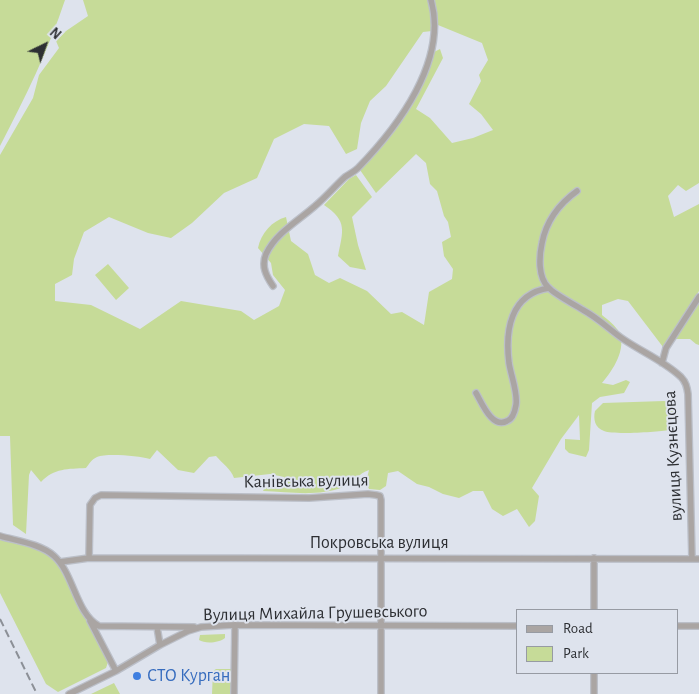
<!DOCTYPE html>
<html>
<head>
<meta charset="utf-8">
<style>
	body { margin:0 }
	#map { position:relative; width:699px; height:694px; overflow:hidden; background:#dee3ed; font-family:"Alegreya Sans",sans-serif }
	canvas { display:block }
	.legend { position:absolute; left:516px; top:609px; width:162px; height:65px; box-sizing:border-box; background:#dee3ed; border:1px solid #979ba3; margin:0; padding:6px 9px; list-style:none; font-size:15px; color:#2d2f33 }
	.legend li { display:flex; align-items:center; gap:10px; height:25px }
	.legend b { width:25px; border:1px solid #979ba3 }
	.north { position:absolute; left:20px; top:20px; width:50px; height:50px; -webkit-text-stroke:4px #dee3ed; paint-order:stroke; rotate:42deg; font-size:14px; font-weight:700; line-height:20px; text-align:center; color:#2d2f33 }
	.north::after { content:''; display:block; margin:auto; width:18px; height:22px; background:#2d2f33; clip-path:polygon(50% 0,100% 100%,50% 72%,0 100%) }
</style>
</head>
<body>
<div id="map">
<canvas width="699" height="694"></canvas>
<ul class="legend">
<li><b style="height:6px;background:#aaa5a3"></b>Road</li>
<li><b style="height:14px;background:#c6db98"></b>Park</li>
</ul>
<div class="north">N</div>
</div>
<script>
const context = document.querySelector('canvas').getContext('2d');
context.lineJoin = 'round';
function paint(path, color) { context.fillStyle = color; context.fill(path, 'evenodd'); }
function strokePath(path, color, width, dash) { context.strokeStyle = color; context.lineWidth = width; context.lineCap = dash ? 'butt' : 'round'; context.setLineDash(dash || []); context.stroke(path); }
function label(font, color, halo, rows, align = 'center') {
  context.font = font + ' "Alegreya Sans",sans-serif'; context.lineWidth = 4; context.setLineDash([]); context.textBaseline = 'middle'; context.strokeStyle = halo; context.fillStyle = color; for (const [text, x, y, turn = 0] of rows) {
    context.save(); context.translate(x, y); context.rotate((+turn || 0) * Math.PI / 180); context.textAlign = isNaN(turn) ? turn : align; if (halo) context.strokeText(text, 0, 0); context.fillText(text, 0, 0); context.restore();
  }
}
const green = new Path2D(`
	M0,0H65C48,51 25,98 0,146Z
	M83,0H699V183L686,191L678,185L668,196L674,217L699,204V291L663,347L628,301L618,299L602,305V315C607,319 616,326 619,332C627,349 613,370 602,383L613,385L626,380L630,382L624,393L600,397L592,403L589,450L586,457L569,453L565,449V439L580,440L579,415L561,439L532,488L539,496L535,521L529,527L517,509L503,516L492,509L483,491H473L459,498L443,494L429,487L417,484L398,471L388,473L386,486L380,490L369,489L366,482L369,470C359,473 353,483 343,487C319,497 289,492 263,491L265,487L289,485L284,477L270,474L234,478C231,469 222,463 216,456L209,457L194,473L178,470L157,450L150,459C139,456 107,453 97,457C92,459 89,464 86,468C68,469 54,468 41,482L31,470L29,475L26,534L13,525L10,436H0V155L33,98L39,75L59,48L56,41L66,31L88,16ZM438,25L482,43L488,60L479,75L481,81L469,104L481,114L493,130L473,138L452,143L430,118L416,109L443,58L440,49L432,53L412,106L360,170L376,193L416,154L426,163L430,184L437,191L444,216L448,222L451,237L442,242L444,256L453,269L452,279L429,292L424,325L402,312L391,314L367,291L340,278L329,283L315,275L308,254L291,241L286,217C272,221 261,233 258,248L271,263L273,275L285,290L279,306L254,320L241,311L181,301L140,329L91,305L55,301V284L72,275L74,259L84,232L109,217L148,233L171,238L192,223L224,193L257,178L274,139L304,124L329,126L346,154L357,149L361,123L370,101L386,86L423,32L432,31Z
	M356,175L372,197L352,217L358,245L366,270L350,267L338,256C343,231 348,221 324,205L349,179Z
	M108,264L129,288L116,300L95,275Z
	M699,303V345L696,344L690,339H675Z
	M664,401L670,402L678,411L677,422L669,430C658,432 613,435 604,431C595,428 593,419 595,411L603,403Z
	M0,538L45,552L57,563L108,662L106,668L58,692L46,684L0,593Z
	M225,634V638C219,643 205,644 199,640L200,635Z
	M216,669H232L233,694H212L213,671Z
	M114,683L120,694H91Z`);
const minor = new Path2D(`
	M577,191C559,204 546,222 542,243C539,257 538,277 548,287C555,295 574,304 583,310C598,318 610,330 623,339C642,352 664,361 681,377C686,382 687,387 688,394L692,559
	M273,286C266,276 261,266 266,254C276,233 298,221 315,206C326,197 335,186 345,177C349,174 354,172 358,168C398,127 448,61 431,0
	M662,363L666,348L699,297
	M476,393C482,403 492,429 507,421C513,419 515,411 516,405C518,393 511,376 509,363C505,331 510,294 549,288
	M0,536C17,541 41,544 54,556C74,574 76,614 99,626L194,627
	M89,558L90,505L95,498L101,495L309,498L368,494L376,495L380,496L381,500V694
	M60,562L89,558L699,559
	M594,610V558
	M90,621L116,671
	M678,626H699
	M157,627L160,645
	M69,694L116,671L160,645L188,631L201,627L233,625L518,626
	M234,694L235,625
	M594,694V673`);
const rail = new Path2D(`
	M0,619L37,694`);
const markers = [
	[137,676,5,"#3f7fe0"]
];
const streetNames = [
	["вулиця Кузнєцова",673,456,-93],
	["Канівська вулиця",306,481,-1],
	["Покровська вулиця",379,543],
	["Вулиця Михайла Грушевського",315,613,-1]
];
const shopNames = [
	["СТО Курган",147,676]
];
paint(green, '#c6db98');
strokePath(minor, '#bbbfc8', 8);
strokePath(minor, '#aaa5a3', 5.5);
strokePath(rail, '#8c9097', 2, [8, 4]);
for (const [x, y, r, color] of markers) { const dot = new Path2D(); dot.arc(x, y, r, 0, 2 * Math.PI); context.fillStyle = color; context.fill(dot); strokePath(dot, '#dee3ed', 2); }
label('18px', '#2d2f33', '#dee3ed', streetNames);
label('18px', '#366cbe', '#dee3ed', shopNames, 'left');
</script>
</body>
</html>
